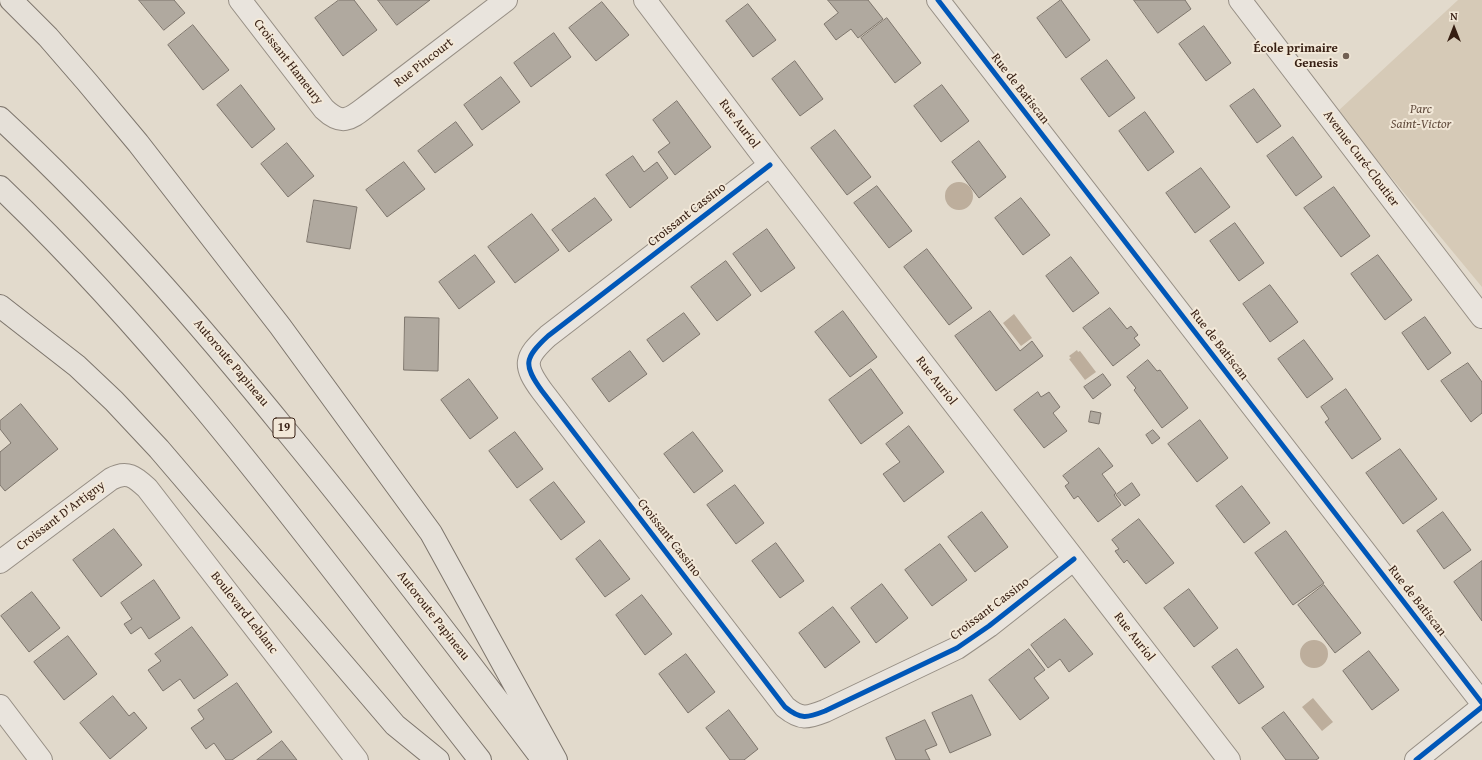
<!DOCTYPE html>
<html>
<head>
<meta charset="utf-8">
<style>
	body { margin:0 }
	#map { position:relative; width:1482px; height:760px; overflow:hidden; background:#e2dacc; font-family:"Gentium Book Plus",serif }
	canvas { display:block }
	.north { position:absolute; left:1434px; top:8px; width:40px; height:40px; -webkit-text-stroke:3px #f2e8d8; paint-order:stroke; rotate:0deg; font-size:11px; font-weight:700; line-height:16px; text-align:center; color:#361e12 }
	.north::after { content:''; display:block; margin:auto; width:14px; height:18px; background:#361e12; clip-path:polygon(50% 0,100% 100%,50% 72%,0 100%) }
</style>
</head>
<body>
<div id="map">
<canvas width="1482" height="760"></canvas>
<div class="north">N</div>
</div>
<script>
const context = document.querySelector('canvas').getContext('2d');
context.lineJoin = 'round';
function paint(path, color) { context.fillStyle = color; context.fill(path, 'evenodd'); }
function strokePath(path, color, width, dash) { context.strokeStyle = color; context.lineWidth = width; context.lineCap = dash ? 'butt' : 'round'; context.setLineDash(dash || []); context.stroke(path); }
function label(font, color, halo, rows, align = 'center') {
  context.font = font + ' "Gentium Book Plus",serif'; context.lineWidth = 4; context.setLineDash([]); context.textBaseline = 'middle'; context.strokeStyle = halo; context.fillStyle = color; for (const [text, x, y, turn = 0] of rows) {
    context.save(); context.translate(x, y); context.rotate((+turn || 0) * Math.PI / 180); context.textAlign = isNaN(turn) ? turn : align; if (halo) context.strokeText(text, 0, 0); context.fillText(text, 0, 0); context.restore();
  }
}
const green = new Path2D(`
	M1458,0H1482V287L1337,112Z`);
const water = new Path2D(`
	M945 196a14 14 0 1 1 28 0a14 14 0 1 1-28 0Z
	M1014,314L1032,338L1021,346L1003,323Z
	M1077,350L1078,352L1080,351L1096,372L1085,380L1069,359L1071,358L1069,356Z
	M1300 654a14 14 0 1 1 28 0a14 14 0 1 1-28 0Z
	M1313,698L1333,722L1322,731L1302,707Z`);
const building = new Path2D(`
	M139,0H174L185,13L164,30Z
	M339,0H354L377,30L343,56L315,18Z
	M378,0H430L397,25Z
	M828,0H868L883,19L858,38L851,29L836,40L824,24L838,13Z
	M1061,0L1090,40L1066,58L1037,18Z
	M1134,0H1185L1191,9L1158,33Z
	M602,2L629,35L596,61L569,28Z
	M748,4L776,40L753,57L726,21Z
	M887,18L921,63L895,83L861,38Z
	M193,25L229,70L203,90L168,45Z
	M1204,26L1231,63L1206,81L1179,44Z
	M554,33L571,57L531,87L514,63Z
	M1107,60L1135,98L1109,117L1081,79Z
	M795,61L823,99L800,116L772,79Z
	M501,77L520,102L482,130L464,105Z
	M241,85L275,129L252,148L217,105Z
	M942,85L969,121L941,142L914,106Z
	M1254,89L1281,126L1257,143L1230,106Z
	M677,101L711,147L675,175L658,152L670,143L653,120Z
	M1145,112L1174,152L1148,171L1119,131Z
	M456,122L473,145L435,173L418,151Z
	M835,130L871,177L847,195L811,148Z
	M1293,137L1322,177L1296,196L1267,156Z
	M979,141L1006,177L979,198L952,162Z
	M287,143L314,176L288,197L261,164Z
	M633,156L644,172L657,162L668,178L630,208L606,175Z
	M404,162L425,189L387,217L366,190Z
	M1201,168L1230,207L1195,233L1166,193Z
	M877,186L912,231L889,248L854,203Z
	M1334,187L1370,236L1341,257L1304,208Z
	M595,198L612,220L569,252L552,230Z
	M1021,198L1050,235L1023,255L995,218Z
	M314,200L357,207L350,249L307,242Z
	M532,214L559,250L515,283L488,247Z
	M1235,223L1264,263L1239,281L1210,241Z
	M767,229L795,268L761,292L733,254Z
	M927,249L972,308L949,325L904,267Z
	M475,255L495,282L459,309L439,282Z
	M1378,255L1412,300L1385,320L1351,274Z
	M1071,257L1099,293L1073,312L1046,276Z
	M726,261L751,295L717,321L691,287Z
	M1270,285L1298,322L1270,342L1243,304Z
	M1110,308L1127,329L1131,326L1138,335L1134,338L1140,345L1113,366L1083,328Z
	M843,311L877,357L850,377L815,332Z
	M990,311L1020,351L1032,341L1043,356L996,391L955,336Z
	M684,313L700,334L663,362L647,340Z
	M405,317L439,318L438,371L404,370Z
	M1425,317L1451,353L1428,370L1402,333Z
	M1304,340L1333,379L1307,398L1278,359Z
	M630,351L647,374L609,402L592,379Z
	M1148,360L1157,371L1160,370L1188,408L1162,428L1134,390L1136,388L1127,377Z
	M1468,363L1482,382V413L1471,422L1441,381Z
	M871,369L903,413L861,444L829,400Z
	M1103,374L1111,385L1093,399L1084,387Z
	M469,379L498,418L470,439L441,400Z
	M1346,389L1381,439L1352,459L1325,422L1329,419L1321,407Z
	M1038,392L1041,397L1049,392L1060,407L1053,413L1067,431L1044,448L1014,410Z
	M21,404L58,449L5,491L0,485V452L11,443L0,429V421Z
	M1091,411L1101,413L1099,424L1089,422Z
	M1200,420L1228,458L1197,482L1168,444Z
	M909,426L944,472L904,502L883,474L900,462L886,444Z
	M1153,430L1160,438L1152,444L1146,435Z
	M515,432L543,469L517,488L489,451Z
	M693,432L723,471L694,493L664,454Z
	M1099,448L1113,466L1102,474L1116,493L1114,495L1121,505L1098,522L1078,496L1074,499L1065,486L1069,483L1063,476Z
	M1400,449L1437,499L1403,524L1366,473Z
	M554,482L585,522L561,540L530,500Z
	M1132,483L1140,495L1125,506L1116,495Z
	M735,485L764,523L736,544L707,505Z
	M1242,486L1270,523L1244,543L1216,506Z
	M982,512L1008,547L975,572L948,537Z
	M1443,512L1471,550L1444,569L1417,531Z
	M1139,519L1174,563L1146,584L1127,560L1124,563L1115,551L1119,549L1112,540Z
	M114,529L142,565L101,597L73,560Z
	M1286,531L1324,583L1293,605L1255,553Z
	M600,540L630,579L605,597L576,559Z
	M776,543L804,581L780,598L752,561Z
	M940,544L967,580L932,606L905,570Z
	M1482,561V621L1454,582Z
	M154,580L180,618L149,639L141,627L131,634L124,624L132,619L121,603Z
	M882,584L908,618L876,643L851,608Z
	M1324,585L1361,633L1335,653L1298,605Z
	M1189,589L1218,628L1194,647L1164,608Z
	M32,592L60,628L29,652L1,616Z
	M642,595L672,634L645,655L616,615Z
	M833,607L860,642L825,668L799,633Z
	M1065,619L1093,654L1069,672L1060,659L1048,668L1031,645Z
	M192,627L228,675L194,699L180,679L163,691L148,670L161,661L155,654Z
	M68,636L97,674L64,700L34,662Z
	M1029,649L1045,670L1034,678L1049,698L1020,720L989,680Z
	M1237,649L1264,687L1239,704L1212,667Z
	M1369,651L1399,690L1372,710L1343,671Z
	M686,654L715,692L688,713L659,674Z
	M237,683L272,732L232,760H226L214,743L206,749L191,728L204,719L198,710Z
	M972,695L991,735L950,753L932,713Z
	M113,696L129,716L134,712L147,728L110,759L80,723Z
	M729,710L758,749L744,760H730L706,728Z
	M1284,712L1319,758L1316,760H1286L1262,728Z
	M925,720L937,745L925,750L930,760H896L886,738Z
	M282,741L297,760H257Z`);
const street = new Path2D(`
	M240,0L324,109C344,128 352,117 371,103L506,0
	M645,0L770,165L1229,760
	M938,0L1482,703
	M1240,0L1482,317
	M770,165L548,336C524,358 523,365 542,391L785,707C801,720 807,718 825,711L957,648L989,626L1074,559
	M0,562L111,479C127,470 135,477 147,488L357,760
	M0,706L41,760
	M1416,760L1482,707`);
const highway = new Path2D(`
	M11,0L48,37L87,82L138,143L280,326L431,533L556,760
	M0,118C105,215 198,322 288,433C376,540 460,650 543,760
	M0,187C181,360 326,564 480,760
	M0,306L77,366L114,401L159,449L395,725L438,760`);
const cycleway = new Path2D(`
	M938,0L1482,703
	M770,165L548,336C524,358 523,365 542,391L785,707C801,720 807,718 825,711L957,648L989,626L1074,559
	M1416,760L1482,707`);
const markers = [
	[1346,56,4,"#726053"]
];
const shields = [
	[284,428,22]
];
const shieldNames = [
	["19",284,428]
];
const poiNames = [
	["École primaire",1338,49],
	["Genesis",1338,64]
];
const streetNames = [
	["Croissant Hameury",288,62,52],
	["Rue Pincourt",424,63,-38],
	["Rue de Batiscan",1020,89,52],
	["Rue Auriol",739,124,53],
	["Avenue Curé-Cloutier",1361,159,53],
	["Croissant Cassino",687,215,-38],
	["Rue de Batiscan",1219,345,52],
	["Autoroute Papineau",231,363,50],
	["Rue Auriol",936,381,52],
	["Croissant D'Artigny",61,516,-37],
	["Croissant Cassino",669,538,52],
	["Rue de Batiscan",1417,601,52],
	["Croissant Cassino",990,609,-37],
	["Boulevard Leblanc",244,613,52],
	["Autoroute Papineau",433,616,52],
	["Rue Auriol",1134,637,52]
];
const parkNames = [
	["Parc",1421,110],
	["Saint-Victor",1421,125]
];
paint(green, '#d6cab7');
paint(water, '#bdae9c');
paint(building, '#b0a99f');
strokePath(building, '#7d756c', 1);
strokePath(street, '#968e84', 24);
strokePath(highway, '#7d756c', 24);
strokePath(street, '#e9e4dd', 22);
strokePath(highway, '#e5e0d8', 22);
strokePath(cycleway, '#0057b8', 5);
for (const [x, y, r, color] of markers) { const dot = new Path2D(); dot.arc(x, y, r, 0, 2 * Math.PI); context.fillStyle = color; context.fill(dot); strokePath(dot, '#f2e8d8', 1.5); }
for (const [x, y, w] of shields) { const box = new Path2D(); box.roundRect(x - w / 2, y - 10, w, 20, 3); context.fillStyle = '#f2e8d8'; context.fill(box); strokePath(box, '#361e12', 1); }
label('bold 12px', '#361e12', null, shieldNames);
label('bold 13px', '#361e12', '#f2e8d8', poiNames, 'right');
label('13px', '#361e12', '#f2e8d8', streetNames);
label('italic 13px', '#634d3e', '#f2e8d8', parkNames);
</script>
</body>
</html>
